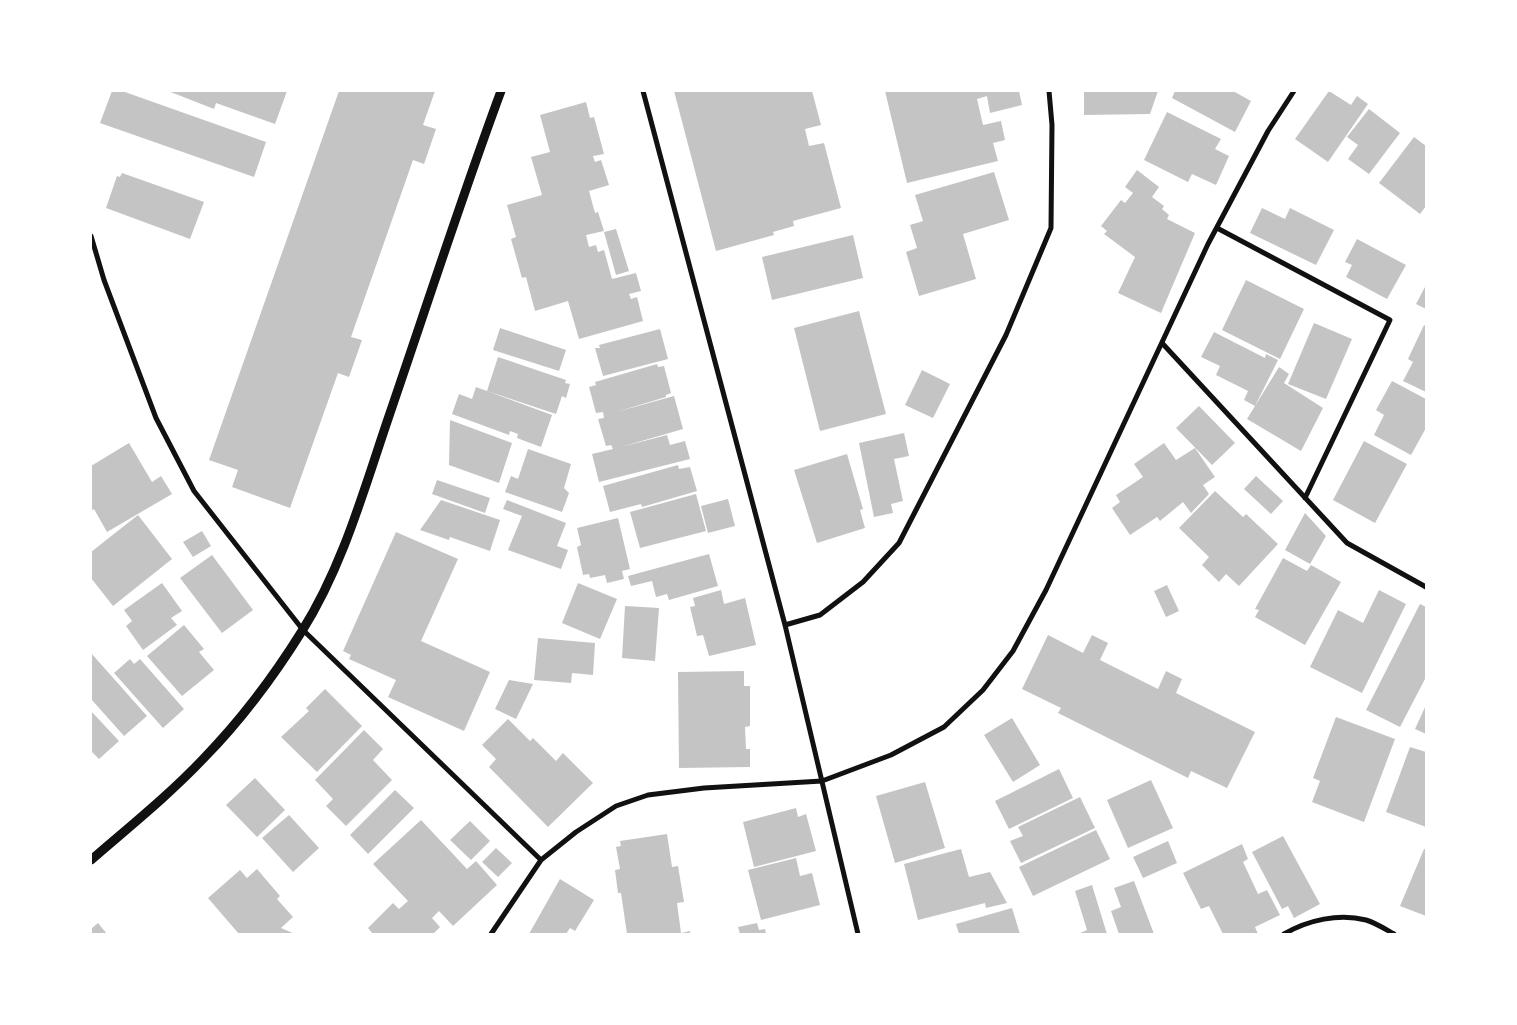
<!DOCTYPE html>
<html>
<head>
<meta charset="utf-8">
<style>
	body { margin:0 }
	#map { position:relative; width:1517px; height:1025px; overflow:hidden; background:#fff; font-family:"Source Serif 4",serif }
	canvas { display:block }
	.frame { position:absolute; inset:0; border:92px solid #fff; pointer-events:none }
</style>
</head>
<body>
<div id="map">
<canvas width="1517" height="1025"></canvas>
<div class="frame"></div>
</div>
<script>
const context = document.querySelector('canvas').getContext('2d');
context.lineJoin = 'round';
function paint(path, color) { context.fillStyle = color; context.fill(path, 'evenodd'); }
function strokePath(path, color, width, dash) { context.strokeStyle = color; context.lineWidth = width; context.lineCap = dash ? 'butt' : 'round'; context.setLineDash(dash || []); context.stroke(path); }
const building = new Path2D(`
	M112,91H122L266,142L254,177L100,123Z
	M168,91H287L275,124L216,103L214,109Z
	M339,91H435L423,125L436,129L424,164L413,160L351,337L362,340L349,377L338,373L290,508L232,487L238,470L209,460Z
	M674,91H812L821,125L805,129L809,146L824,143L841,208L793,221L794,226L773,232L774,235L716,251Z
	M885,91H1019L1022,105L990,113L987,96L977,99L983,125L1001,121L1005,140L993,143L998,161L907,183Z
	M1084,91H1158L1150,114L1084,115Z
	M1175,91H1233L1251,101L1235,132L1172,98Z
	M1329,91L1351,105L1357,96L1368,104L1328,162L1295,139Z
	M586,102L590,118L594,117L604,154L593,156L595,162L601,160L609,185L589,191L595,213L598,212L604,231L586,235L589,247L596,245L598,252L604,250L612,279L636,273L641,291L629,294L631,299L637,297L643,321L579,339L568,301L535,311L526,277L522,278L511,239L516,237L507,205L542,195L531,157L550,152L540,115Z
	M1369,109L1400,133L1369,174L1348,159L1358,145L1347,137Z
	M1167,112L1221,139L1215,149L1229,156L1216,185L1192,174L1188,182L1144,160Z
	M1414,137L1426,146V206L1420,214L1379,183Z
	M1137,170L1159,187L1152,197L1164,206L1162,209L1169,215L1167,219L1195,233L1161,313L1118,293L1135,257L1104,234L1107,231L1101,226L1121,200L1125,203L1133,193L1125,187Z
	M994,172L1009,220L963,234L976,279L919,296L906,252L917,248L910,225L923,221L915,195Z
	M122,173L204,202L190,239L106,208L117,176L120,177Z
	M1262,208L1285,219L1290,208L1334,230L1316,265L1250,233Z
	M616,229L629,271L616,275L604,232Z
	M853,235L863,278L772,300L762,257Z
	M1357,239L1406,265L1387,299L1346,277L1352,265L1345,262Z
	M1246,280L1304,309L1280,359L1222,330Z
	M1426,285V309L1416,304Z
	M859,311L886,414L820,431L794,328Z
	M1314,323L1352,339L1326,399L1288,384Z
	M1424,325L1426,326V392L1403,381L1413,362L1408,359Z
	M500,328L566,350L559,371L493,350Z
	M660,329L668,359L603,376L595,348H600L599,345Z
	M1214,332L1265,358L1266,354L1278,360L1255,406L1244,400L1248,391L1216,375L1220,366L1201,357Z
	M498,357L566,380L565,383L570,384L566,398L562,396L556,414L487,391Z
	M657,364L658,367L664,366L671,393L666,395V397L616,412L674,396L683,429L621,447L667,435L670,445L685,441L690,459L599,482L592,454L613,449L611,445L606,446L598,419L604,418L603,412L596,413L589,387L596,385L595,382Z
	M1279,367L1289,374L1284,383L1323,408L1301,451L1247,419Z
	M922,370L950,384L933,418L905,405Z
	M1392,381L1426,399V428L1411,455L1374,435L1384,415L1376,410Z
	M476,387L552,415L541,447L517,438L518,434L510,431L509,435L452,414L459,394L472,399Z
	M1199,406L1235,443L1212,465L1176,428Z
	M450,420L512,443L499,483L449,465Z
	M904,433L909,456L894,459L903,501L891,504L893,513L874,517L859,443Z
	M1364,441L1407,464L1375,523L1333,500Z
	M129,443L152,482L161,476L172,494L107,532L94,509L91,511V466Z
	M1164,443L1176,460L1195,448L1215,477L1203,485L1209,494L1191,513L1183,502L1160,521L1157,517L1130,535L1112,508L1120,502L1116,495L1143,477L1134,464Z
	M528,449L571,464L564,488L569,493L562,512L505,492L511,476L518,479Z
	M847,454L863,509L860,510L865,528L817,543L794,470Z
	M678,465L679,469L690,467L697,491L642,507L641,504L610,512L603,486Z
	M1256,476L1283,501L1271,514L1244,489Z
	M437,480L490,498L485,513L432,494Z
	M1215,491L1243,517L1246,514L1278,544L1239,586L1226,574L1219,582L1202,565L1209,557L1179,528Z
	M696,494L706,531L640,548L630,512Z
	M728,499L735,526L708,533L701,506Z
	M441,500L500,520L490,551L450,537L449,540L420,530Z
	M507,500L566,523L557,546L568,550L561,569L508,550L522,516L503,509Z
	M1305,513L1326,536L1310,564L1285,550Z
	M138,515L172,559L113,606L91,578V552Z
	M618,518L630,569L622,571L624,579L607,583L605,575L590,578L589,574L583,575L577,547L581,545L577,528Z
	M202,531L211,546L193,557L183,542Z
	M396,532L458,559L421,641L490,672L464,731L388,697L396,680L349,659L351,655L343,651Z
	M709,554L718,586L669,600L667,594L656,597L652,581L631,586L628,576Z
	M212,555L253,610L222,633L180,578Z
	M1283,558L1307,571L1311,565L1341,582L1305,645L1255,617L1259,610L1255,609Z
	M162,583L182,611L171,618L177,625L143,650L126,626L132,621L124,610Z
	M578,583L617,599L600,639L562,623Z
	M1167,585L1179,611L1166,617L1154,591Z
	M721,590L724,604L745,598L756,645L709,656L703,635L697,636L690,607L695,606L693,598Z
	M1379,590L1406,604L1362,693L1310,667L1338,610L1363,623Z
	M1420,604L1426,607V677L1400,727L1366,710Z
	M625,606L659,608L655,661L622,658Z
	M184,625L204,649L199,652L214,670L182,696L147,656Z
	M1048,635L1083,653L1092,635L1108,643L1100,660L1158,689L1166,671L1182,679L1176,693L1255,732L1227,788L1191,771L1188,778L1058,713L1061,708L1022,689Z
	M538,638L595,643L593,675L572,673L571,683L534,680Z
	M91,653L147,716L124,736L91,699Z
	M130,659L134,664L140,659L184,709L163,728L114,673Z
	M744,671V686H750V726L745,727L746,749H750V767L679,768L678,672Z
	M509,680L533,684L516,719L495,709Z
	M325,689L362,726L317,772L281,737L309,711L306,708Z
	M1426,705V734L1415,729Z
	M91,711L119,741L99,759L91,751Z
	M1336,717L1395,739L1364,822L1312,802L1320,781L1313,778Z
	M1012,718L1040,765L1013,782L984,735Z
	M508,719L530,741L533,738L556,761L563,753L593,783L548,827L489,767L496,759L482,745Z
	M364,730L383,749L373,760L392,780L346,826L326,806L333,799L315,780Z
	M1410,747L1426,752V827L1386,812Z
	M1059,769L1073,798L1009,829L995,801Z
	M255,778L285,810L257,837L226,805Z
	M1151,780L1173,828L1128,848L1107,800Z
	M925,782L945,848L895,863L876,796Z
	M395,790L414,808L368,854L350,835Z
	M1080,797L1095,828L1021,863L1010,841L1023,836L1018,827Z
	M796,808L798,817L806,814L816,851L754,867L743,822Z
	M289,815L319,848L293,872L262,838Z
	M421,820L467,869L476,861L497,885L453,926L439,911L432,918L440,927L433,934H373L368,928L393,903L399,909L408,901L373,864Z
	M470,821L490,841L471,860L450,840Z
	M1096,830L1110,859L1033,896L1019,867Z
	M667,834L672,867L678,866L684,902L677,903L681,933L690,931V934H627L621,893H618L615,870L620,869L616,847L621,846L620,841Z
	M1283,836L1320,904L1294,918L1288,906L1282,909L1252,852Z
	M1168,841L1177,863L1143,878L1133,857Z
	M1242,844L1248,859L1243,862L1258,894L1267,890L1280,915L1255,927L1258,934H1223L1209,906L1201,909L1183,873Z
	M496,848L512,863L498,877L482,862Z
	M961,849L969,877L990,872L1007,903L986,908L985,903L918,920L904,864Z
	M1424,849H1426V916L1400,906Z
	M796,858L800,876L812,873L820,905L761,920L748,870Z
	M257,869L280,896L277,899L293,917L281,928L295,934H239L208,898L240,870L247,878Z
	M560,879L594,900L575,931L570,928L566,934H529Z
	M1134,881L1154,934H1119L1111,911L1121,907L1114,888Z
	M1092,885L1107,934H1078L1087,930L1075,891Z
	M1012,908L1020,934H959L956,924Z
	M98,923L107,934H91V929Z
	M757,923L759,930L765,929L766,934H740L738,927Z`);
const minor = new Path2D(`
	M643,91L785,625L858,934
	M1217,228L1390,320L1305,498
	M91,236L104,280L156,418L194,491L303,630L541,860
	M1162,343L1347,543L1426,587
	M785,625L820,615L863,582L899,543L1006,335L1051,228L1052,125L1049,91
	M491,934L541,860L576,832L616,806L648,795L704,788L822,781L891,755L944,727L983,690L1013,651L1046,590L1208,244L1268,131L1294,91
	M1284,934C1308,920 1339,913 1366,920C1376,923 1385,929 1394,934`);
const tertiary = new Path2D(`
	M91,860C129,827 169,795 204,758C240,721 274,676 302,631C343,566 364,489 389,416C426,308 461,199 501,91`);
paint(building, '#c4c4c4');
strokePath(minor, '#111', 5);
strokePath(tertiary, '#111', 9);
</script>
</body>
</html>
